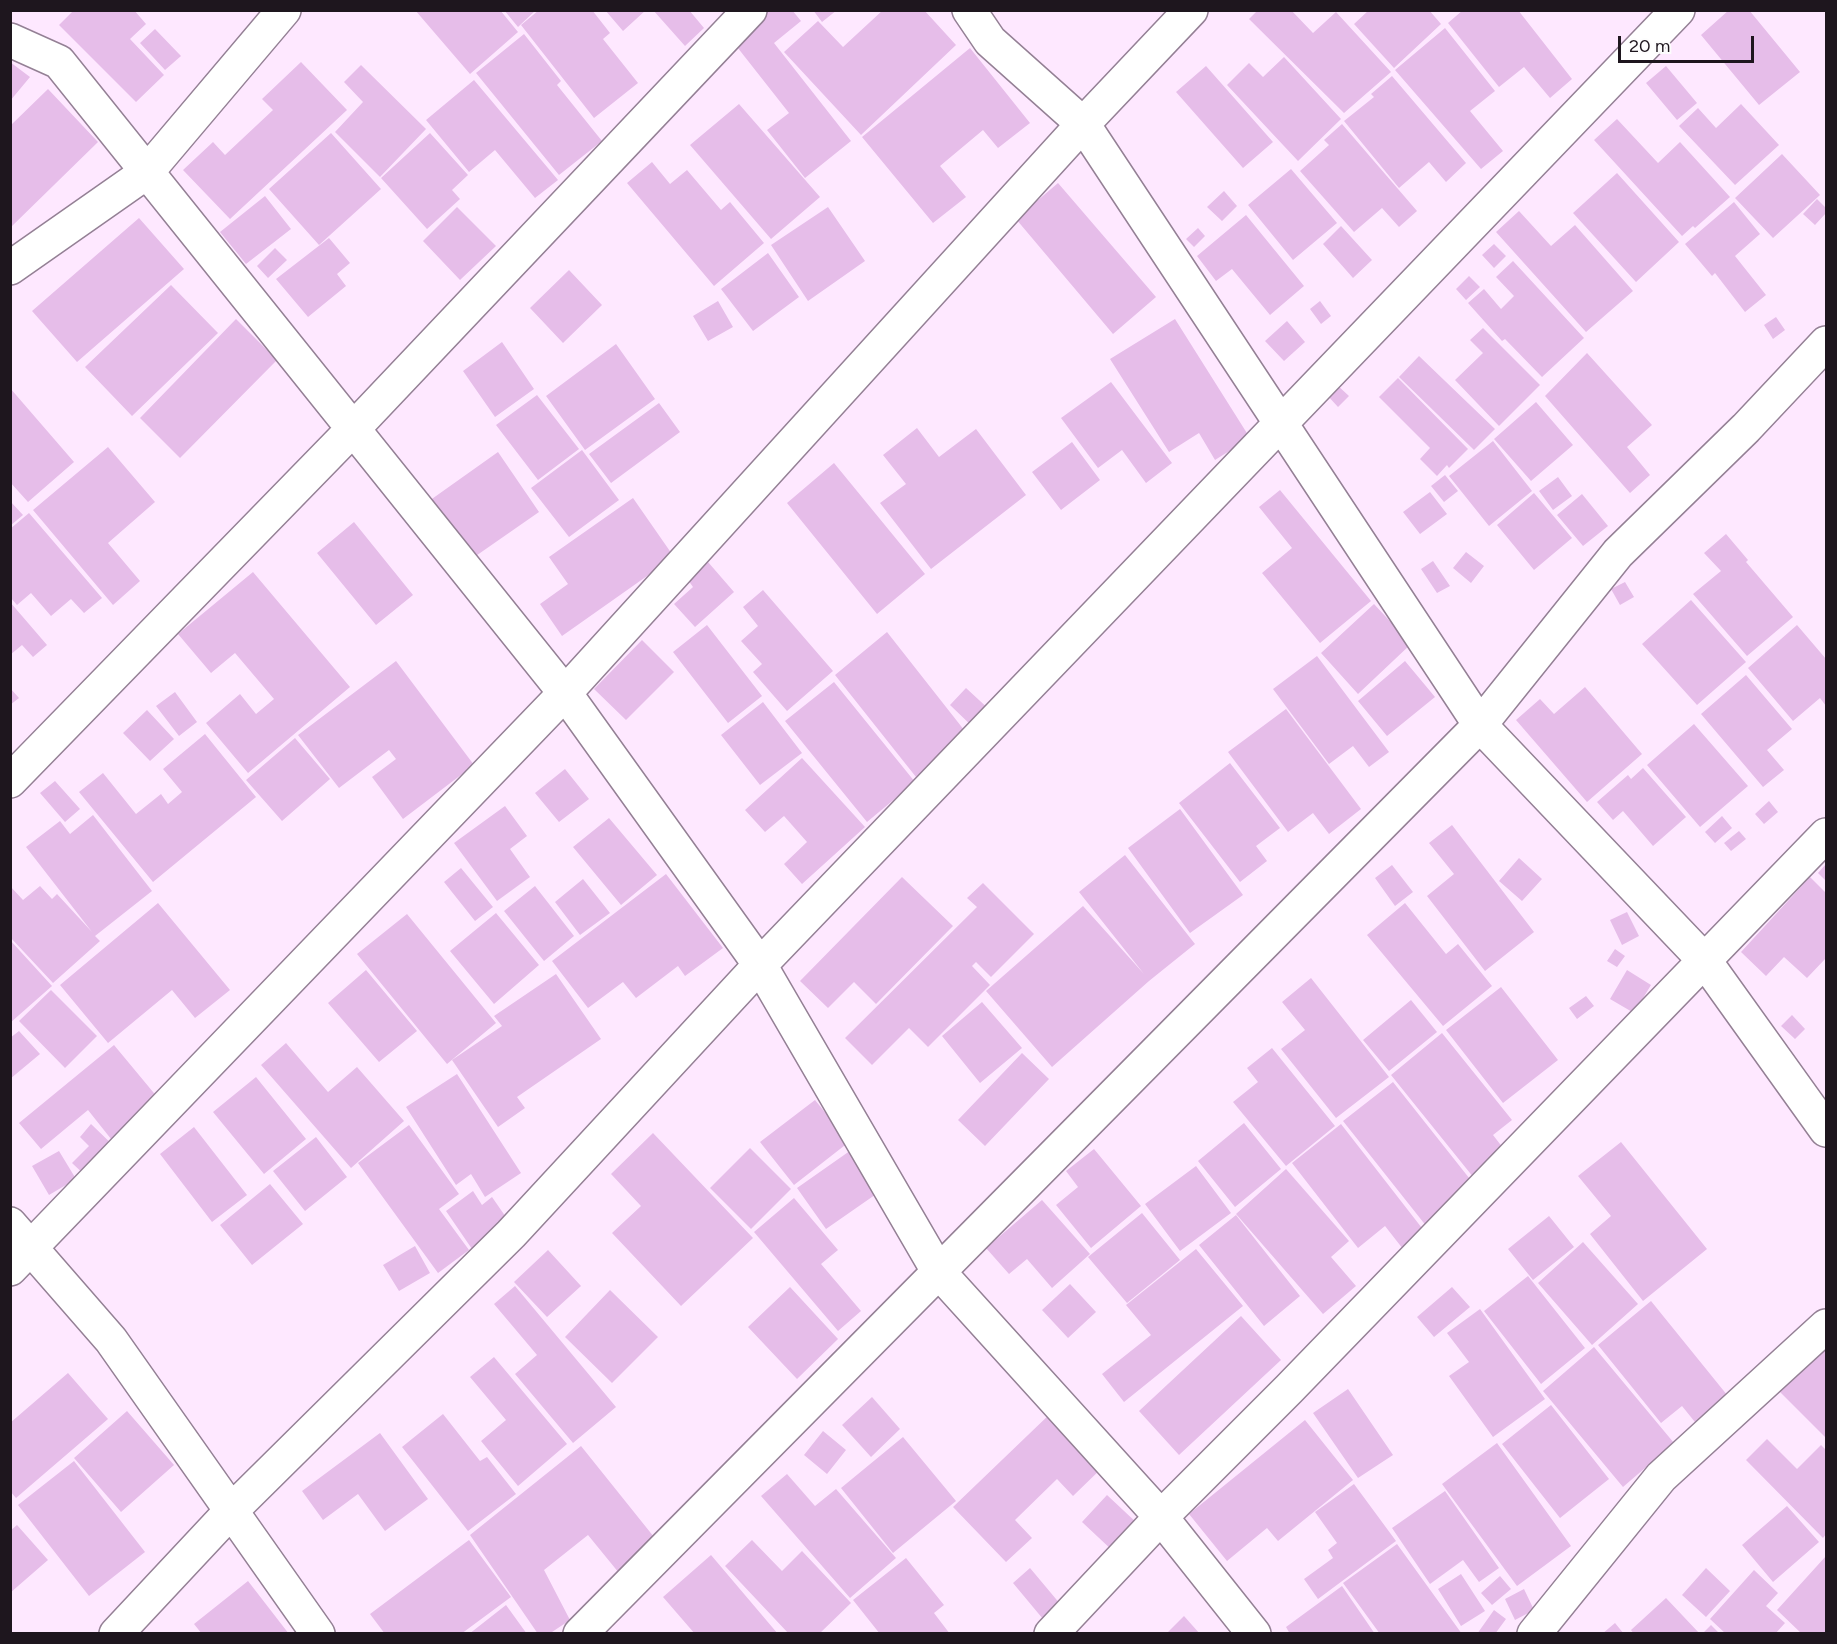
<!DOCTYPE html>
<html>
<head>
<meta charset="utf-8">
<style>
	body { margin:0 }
	#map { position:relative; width:1837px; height:1644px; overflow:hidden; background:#fee8ff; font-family:Figtree,sans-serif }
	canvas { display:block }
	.frame { position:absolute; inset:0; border:12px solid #1e161e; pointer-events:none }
	.scale { position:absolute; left:1618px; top:36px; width:136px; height:27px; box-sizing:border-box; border:3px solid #1e161e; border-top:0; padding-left:8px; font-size:18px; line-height:21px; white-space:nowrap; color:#1e161e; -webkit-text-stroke:4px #fdfdfd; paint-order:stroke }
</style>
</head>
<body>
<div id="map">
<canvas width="1837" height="1644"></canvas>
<div class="frame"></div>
<div class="scale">20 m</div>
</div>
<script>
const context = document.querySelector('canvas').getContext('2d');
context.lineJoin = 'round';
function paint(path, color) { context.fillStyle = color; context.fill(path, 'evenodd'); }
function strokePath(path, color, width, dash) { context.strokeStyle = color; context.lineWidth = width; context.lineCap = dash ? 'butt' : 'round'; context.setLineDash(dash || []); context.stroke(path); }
const building = new Path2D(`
	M74,10H134L146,24L130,39L164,75L136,102L59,25Z
	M415,10H500L518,32L470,74Z
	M504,10H536L518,27Z
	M539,10H592L610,33L603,39L638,83L594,118L521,25Z
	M605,10H646L623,31Z
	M653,10H689L704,28L685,46Z
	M765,10H792L801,21L774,43L851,141L805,178L767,130L789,113L730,38Z
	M813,10H837L822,22Z
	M883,10H924L956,45L861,135L784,52L818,21L843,47Z
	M1258,10H1291L1313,33L1336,12L1391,72L1344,113L1249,19Z
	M1369,10H1429L1441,24L1394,68L1354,24Z
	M1463,10H1518L1572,79L1550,98L1524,67L1499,87L1448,23Z
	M1729,10H1749L1800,72L1759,105L1701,35Z
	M1445,28L1495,91L1470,111L1503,151L1481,169L1395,70Z
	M155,29L181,56L165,70L140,43Z
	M524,34L561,81L557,85L602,141L559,175L476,73Z
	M970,48L1030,123L998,148L983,130L940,166L966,197L933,223L862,137Z
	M1284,57L1341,119L1298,161L1227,85L1249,63L1263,77Z
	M10,62L30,77L10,101Z
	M301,62L347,110L230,219L183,170L213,142L225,155L273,110L262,99Z
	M361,65L426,129L380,177L335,132L363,102L344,82Z
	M1206,66L1273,142L1243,168L1176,92Z
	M1666,66L1697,103L1677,120L1646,83Z
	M1392,76L1466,163L1446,182L1429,162L1399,188L1344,121L1374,97L1371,94Z
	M474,80L558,180L535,198L495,150L469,172L426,120Z
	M48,89L98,142L10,228V126Z
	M739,104L820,197L771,239L690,145Z
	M1741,104L1779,145L1735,185L1679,126L1698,108L1716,128Z
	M1617,119L1658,163L1680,142L1730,197L1695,228L1693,226L1682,236L1594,140Z
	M1342,124L1417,211L1399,227L1382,208L1354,232L1300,171L1329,145L1324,140Z
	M331,133L381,189L319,245L269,189Z
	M430,133L468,175L452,190L460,199L427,229L381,178Z
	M1782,154L1820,195L1773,238L1735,198Z
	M652,162L670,184L687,170L721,210L730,202L764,243L714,286L627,183Z
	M1291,169L1337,223L1293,260L1248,205Z
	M1617,173L1679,242L1636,282L1573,213Z
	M1058,183L1156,297L1113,334L1016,219Z
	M1224,191L1237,206L1222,221L1207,207Z
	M265,196L291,229L246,264L220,232Z
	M1817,199L1826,208V213L1815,225L1803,214Z
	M1734,202L1760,234L1735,256L1766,295L1745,312L1715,273L1712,276L1685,244Z
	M457,207L496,246L460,280L423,241Z
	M828,207L865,261L808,301L771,245Z
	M1519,211L1551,246L1575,225L1633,291L1586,332L1496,232Z
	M1246,215L1304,286L1270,315L1232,269L1216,281L1197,256Z
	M139,218L184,269L77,362L32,311Z
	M1341,226L1372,260L1353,278L1323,244Z
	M1198,228L1205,236L1194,247L1186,239Z
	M329,238L350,263L337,274L346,286L308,317L276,279Z
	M1494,244L1506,256L1494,268L1482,255Z
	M275,248L287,260L268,278L257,266Z
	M768,253L799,297L753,331L721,289Z
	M1513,261L1584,338L1542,377L1505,339L1502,341L1468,303L1484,289L1501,309L1514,296L1496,277Z
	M569,270L602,305L563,343L530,308Z
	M1469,276L1480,287L1466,300L1456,289Z
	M171,285L218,333L132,416L85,367Z
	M718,301L733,327L708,341L693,316Z
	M1320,301L1331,316L1321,324L1310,309Z
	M1776,317L1785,330L1773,339L1764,325Z
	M236,319L277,360L180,458L140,418Z
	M1175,319L1250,438L1215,460L1199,433L1169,452L1110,359Z
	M1287,321L1305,342L1284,361L1265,341Z
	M1483,328L1540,385L1499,426L1455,380L1483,353L1470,340Z
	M502,342L534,389L495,417L463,371Z
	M616,344L655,399L585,450L546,396Z
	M1587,353L1652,425L1627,447L1650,475L1630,493L1545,396Z
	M1419,356L1495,429L1474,450L1399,377Z
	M1398,378L1468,449L1449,468L1447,465L1437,476L1420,459L1430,448L1379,397Z
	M1111,382L1172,463L1146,483L1122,450L1098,468L1061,418Z
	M1336,384L1349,396L1338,407L1327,395Z
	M10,388L74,462L28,502L10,482Z
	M537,395L579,449L538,480L496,425Z
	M1536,402L1573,445L1531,481L1494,439Z
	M659,403L680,432L611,483L589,454Z
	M917,428L939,457L976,429L1026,495L931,569L880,503L906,484L883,455Z
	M1493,441L1532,491L1489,526L1449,476Z
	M1072,442L1100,480L1061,510L1032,472Z
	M108,447L155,502L108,543L140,581L113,605L33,510Z
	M582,450L619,500L569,537L531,488Z
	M498,452L539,512L470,560L429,501Z
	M834,463L925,574L877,614L787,503Z
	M1445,475L1458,491L1444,502L1431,486Z
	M1558,477L1572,496L1553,510L1539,491Z
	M1280,490L1371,601L1320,643L1262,573L1292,548L1259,507Z
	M1430,492L1447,514L1420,534L1403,512Z
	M1534,493L1572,538L1534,570L1497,525Z
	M1582,494L1608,526L1583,546L1557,515Z
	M633,498L674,557L562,636L540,604L568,584L549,557Z
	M10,501L23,515L10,526Z
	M29,513L102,598L84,613L71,599L51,616L31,593L17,605L10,597V529Z
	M354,522L413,595L376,625L317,553Z
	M1726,534L1748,560L1746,562L1793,617L1747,656L1693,594L1721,571L1704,553Z
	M1466,552L1484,566L1471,583L1453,568Z
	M1433,561L1450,586L1437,593L1421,569Z
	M708,562L734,592L695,627L674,604L693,587L688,580Z
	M253,572L350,687L248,773L206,723L240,694L256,714L274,699L235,653L211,673L178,634Z
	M1625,582L1634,597L1620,605L1611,589Z
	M763,590L833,671L787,711L753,672L762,664L741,641L758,626L743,607Z
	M1691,600L1746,662L1697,705L1642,644Z
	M10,602L47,645L33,657L22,645L10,655Z
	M1374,604L1411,644L1358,694L1321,653Z
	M707,625L762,696L728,723L673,652Z
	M1797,625L1826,659V706L1820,698L1793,721L1748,668Z
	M887,632L968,735L916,777L835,675Z
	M642,640L674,672L626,720L594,689Z
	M1317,656L1389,752L1369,767L1353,746L1329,764L1273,689Z
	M396,661L474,765L403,819L372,777L396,759L389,750L339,788L298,735Z
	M1405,661L1435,697L1387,736L1358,701Z
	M1746,675L1792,729L1767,750L1784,770L1763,787L1701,714Z
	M834,682L915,782L867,822L785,721Z
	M1585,687L1642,754L1587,802L1516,720L1540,699L1554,714Z
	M10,688L19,698L10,705Z
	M966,688L992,712L975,729L950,705Z
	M175,692L197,722L179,736L156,706Z
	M763,702L802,753L760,785L721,735Z
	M1286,709L1361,809L1329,834L1313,813L1288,832L1228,752Z
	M147,710L174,739L150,761L123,733Z
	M1694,724L1748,786L1700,827L1647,765Z
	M205,734L256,797L153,882L79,792L103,773L136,814L161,794L168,804L182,792L163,769Z
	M295,738L330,779L282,821L246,780Z
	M802,758L865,827L802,884L784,864L807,842L784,816L765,832L745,810Z
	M1230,763L1280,828L1256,846L1267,861L1240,882L1179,803Z
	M1643,768L1686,817L1653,846L1623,811L1613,820L1597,802L1628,775L1631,779Z
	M565,769L589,799L559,822L535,793Z
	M55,781L80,809L65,822L40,793Z
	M1769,801L1778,812L1764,824L1755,814Z
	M505,806L527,836L510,849L530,877L497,901L454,843Z
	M1180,809L1243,895L1190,933L1128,848Z
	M93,815L152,891L95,936L100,941L53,983L10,937V886L23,900L40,886L52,899L57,894L92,932L26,847L60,821L70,834Z
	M1722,816L1732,828L1715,843L1705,832Z
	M609,818L657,875L621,905L573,847Z
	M1452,825L1534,932L1485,971L1427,896L1454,874L1429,843Z
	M1739,831L1746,839L1731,851L1724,843Z
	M1125,855L1195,944L1149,981L1052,1067L986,991L1083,906L1144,974L1079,892Z
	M1519,858L1542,879L1522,901L1499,881Z
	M1826,864V881L1818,873Z
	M1392,865L1413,892L1395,906L1375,878Z
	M461,868L493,907L475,921L444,882Z
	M666,874L723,948L685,976L678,966L636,998L623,982L588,1008L552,961Z
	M902,877L953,926L876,1004L854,982L828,1008L800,981Z
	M1810,877L1826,893V958L1807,978L1784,957L1766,976L1741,952Z
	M583,879L610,913L580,935L555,902Z
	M983,883L1034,934L991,977L976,962L972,966L990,985L928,1047L909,1028L872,1065L845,1038L977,907L967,898Z
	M535,886L574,936L544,961L504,911Z
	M158,903L230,990L195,1018L172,990L108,1043L60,985Z
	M1405,903L1446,954L1458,944L1492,986L1443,1026L1367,935Z
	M1627,912L1639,936L1622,945L1610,920Z
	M496,913L539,965L494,1004L450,951Z
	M407,914L496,1023L447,1064L357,954Z
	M10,940L52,986L10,1023Z
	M1615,949L1625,956L1617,967L1607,961Z
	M366,970L417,1031L379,1062L328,1003Z
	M1627,970L1651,985L1634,1013L1610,999Z
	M556,974L601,1039L517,1097L525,1108L498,1127L452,1060L502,1026L494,1016Z
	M1311,978L1389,1077L1336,1118L1281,1049L1305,1030L1282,1002Z
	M1501,987L1558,1060L1503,1103L1446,1030Z
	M51,990L97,1036L65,1068L19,1021Z
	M1586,996L1594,1006L1577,1019L1569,1008Z
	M1411,1000L1437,1032L1389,1071L1363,1040Z
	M982,1002L1022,1048L980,1083L942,1036Z
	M1792,1015L1805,1029L1795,1039L1781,1026Z
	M19,1031L40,1054L10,1079V1038Z
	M1442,1033L1512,1120L1493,1135L1510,1157L1478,1183L1391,1075Z
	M286,1043L328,1092L357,1067L404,1121L351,1168L261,1065Z
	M114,1045L163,1104L115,1144L88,1110L41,1149L19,1123Z
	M1272,1048L1335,1126L1286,1166L1233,1102L1258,1082L1247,1068Z
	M1022,1053L1049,1079L985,1146L958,1120Z
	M457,1074L521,1173L485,1197L471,1174L456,1185L406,1107Z
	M256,1077L306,1139L264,1174L213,1112Z
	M1393,1082L1477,1188L1427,1227L1343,1121Z
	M815,1100L849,1142L794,1185L760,1142Z
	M1244,1123L1281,1169L1235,1207L1198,1161Z
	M91,1124L118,1150L89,1179L72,1163L89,1146L80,1137Z
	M1341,1124L1425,1232L1403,1249L1385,1226L1358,1248L1292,1163Z
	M409,1125L459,1194L439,1209L469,1250L438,1273L358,1163Z
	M194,1127L247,1195L212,1222L160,1154Z
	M653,1133L753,1238L681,1306L612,1233L641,1206L611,1174Z
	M316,1137L347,1177L305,1211L273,1171Z
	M1621,1142L1707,1249L1643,1301L1590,1234L1611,1216L1578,1176Z
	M750,1148L791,1189L751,1229L710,1188Z
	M854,1148L882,1190L826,1229L797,1188Z
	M1094,1149L1141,1206L1091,1248L1056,1205L1078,1187L1066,1171Z
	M59,1151L76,1179L49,1195L32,1166Z
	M1196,1166L1231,1213L1180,1251L1145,1204Z
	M1286,1169L1349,1241L1331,1257L1356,1286L1323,1314L1236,1214Z
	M270,1184L303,1224L252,1265L220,1225Z
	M473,1191L482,1205L492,1197L510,1223L472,1249L446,1211Z
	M794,1198L838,1250L821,1264L861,1311L838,1331L754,1232Z
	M1042,1200L1090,1254L1052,1288L1027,1259L1009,1274L986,1248Z
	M1142,1213L1180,1260L1127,1303L1088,1257Z
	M1236,1215L1300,1296L1264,1326L1199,1245Z
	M1549,1216L1574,1247L1533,1280L1508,1249Z
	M1583,1242L1638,1304L1592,1345L1538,1283Z
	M415,1246L430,1273L399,1291L383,1265Z
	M1196,1249L1243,1306L1124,1402L1102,1374L1151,1335L1126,1305Z
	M548,1250L581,1286L547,1317L514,1282Z
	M1528,1276L1585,1348L1541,1384L1484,1311Z
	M1070,1284L1096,1312L1068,1338L1042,1310Z
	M515,1286L616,1407L573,1443L515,1374L537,1355L494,1304Z
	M790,1287L838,1339L797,1379L748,1327Z
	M1452,1287L1470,1307L1434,1337L1417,1317Z
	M610,1290L658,1337L612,1383L565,1337Z
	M1651,1301L1736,1406L1703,1432L1682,1406L1661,1423L1598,1345Z
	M1480,1309L1545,1399L1493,1437L1449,1376L1469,1362L1447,1333Z
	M1241,1316L1281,1360L1179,1455L1139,1411Z
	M1826,1342V1438L1779,1391Z
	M1594,1347L1674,1443L1623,1487L1543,1391Z
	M494,1357L567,1444L518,1486L481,1441L506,1420L470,1377Z
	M68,1373L108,1419L16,1498L10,1491V1423Z
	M1348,1389L1393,1455L1358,1478L1313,1413Z
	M872,1397L900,1429L871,1457L842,1425Z
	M1551,1405L1609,1479L1560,1518L1502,1444Z
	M127,1411L174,1465L121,1512L74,1458Z
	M1053,1411L1105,1465L1073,1496L1057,1479L1015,1520L1032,1538L1006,1562L953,1507Z
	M443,1414L480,1461L487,1457L516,1494L468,1531L402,1447Z
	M1305,1420L1353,1480L1278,1541L1267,1528L1227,1561L1189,1514Z
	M823,1431L846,1450L827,1474L804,1455Z
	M380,1433L428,1499L385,1531L358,1494L323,1520L302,1491Z
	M903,1437L956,1501L893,1553L841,1488Z
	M1767,1439L1797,1469L1821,1445L1826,1450V1534L1823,1538L1746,1460Z
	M1497,1443L1571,1546L1517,1586L1442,1484Z
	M581,1446L658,1542L619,1573L588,1535L544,1570L570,1620L549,1634H538L470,1535Z
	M74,1461L145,1552L89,1596L18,1505Z
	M787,1474L815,1506L836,1489L896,1558L850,1598L761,1496Z
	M1354,1484L1396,1541L1318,1599L1304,1579L1333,1558L1328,1550L1337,1543L1315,1512Z
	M1445,1491L1499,1568L1479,1582L1463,1560L1430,1584L1392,1528Z
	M1107,1495L1139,1525L1114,1552L1082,1522Z
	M1787,1506L1819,1542L1773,1582L1742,1545Z
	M17,1525L48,1560L10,1593V1531Z
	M469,1540L511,1597L461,1634H385L370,1614Z
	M752,1540L782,1571L802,1551L851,1603L819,1634H789L725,1566Z
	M1397,1544L1462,1634H1380L1343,1583Z
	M711,1555L778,1634H695L663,1597Z
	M1826,1556V1634H1802L1777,1610Z
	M906,1558L944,1605L934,1613L950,1634H880L853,1600Z
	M1030,1568L1061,1605L1043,1619L1013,1583Z
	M1706,1568L1730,1591L1706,1617L1682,1595Z
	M1754,1570L1778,1593L1766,1606L1785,1623L1775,1634H1726L1710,1619Z
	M1461,1574L1485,1611L1461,1626L1438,1589Z
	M1500,1576L1511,1589L1492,1605L1481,1593Z
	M248,1581L289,1634H202L194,1624Z
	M1342,1586L1375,1634H1290L1286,1627Z
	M1524,1589L1534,1610L1515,1620L1505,1599Z
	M1666,1598L1700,1634H1634L1631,1630Z
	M506,1605L527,1634H469Z
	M1494,1610L1506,1619L1495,1634H1477Z
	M1184,1616L1200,1634H1166Z
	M1615,1623L1624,1634H1602Z
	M1711,1625L1720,1634H1702Z`);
const minor = new Path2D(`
	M969,10L990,41L1083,124L1480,725L1705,961L1826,1130
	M10,40L59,62L565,693L760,965L938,1271L1161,1517L1254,1634
	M10,268L147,172L284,10
	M10,781L354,428L750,10
	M10,1224L111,1340L318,1634
	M10,1269L565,693L1083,124L1191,10
	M116,1634L232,1510L511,1234L760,965L1678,10
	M580,1634L1480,725L1618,553L1746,428L1826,343
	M1051,1634L1161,1517L1289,1389L1826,835
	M1534,1634L1661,1477L1826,1326`);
paint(building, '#e6bde9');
strokePath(minor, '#948095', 36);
strokePath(minor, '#fff', 33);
</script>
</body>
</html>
